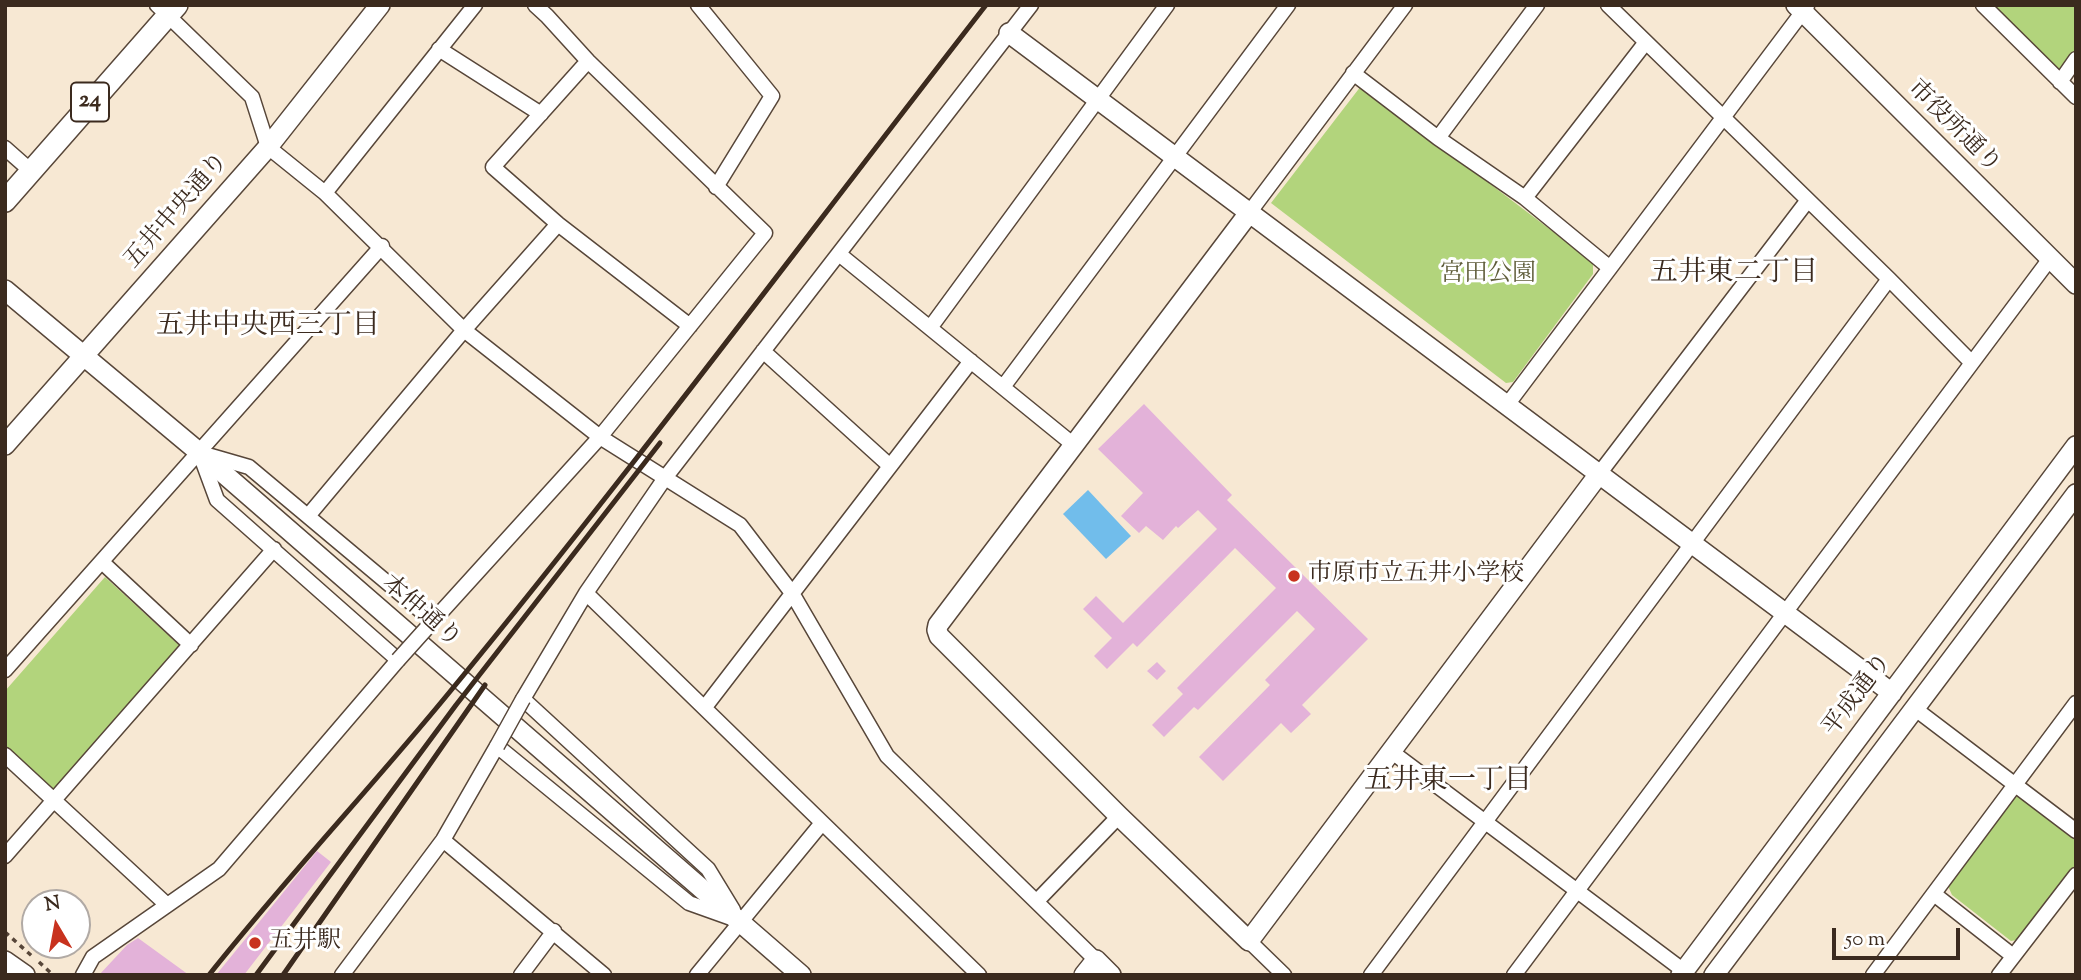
<!DOCTYPE html>
<html>
<head>
<meta charset="utf-8">
<style>
	body { margin:0 }
	#map { position:relative; width:2081px; height:980px; overflow:hidden; background:#f7e8d3; font-family:"Sorts Mill Goudy",serif }
	canvas { display:block }
	.frame { position:absolute; inset:0; border:7px solid #3b2a1e; pointer-events:none }
	.north { position:absolute; left:21px; top:889px; width:70px; height:70px; box-sizing:border-box; background:#fff; border:2px solid #b1aaa5; border-radius:50%; rotate:350deg; font-size:19px; font-weight:700; line-height:28px; text-align:center; color:#3b2a1e }
	.north::after { content:''; display:block; margin:auto; width:24px; height:32px; background:#c8321e; clip-path:polygon(50% 0,100% 100%,50% 72%,0 100%) }
	.scale { position:absolute; left:1832px; top:928px; width:128px; height:32px; box-sizing:border-box; border:4px solid #3b2a1e; border-top:0; padding-left:9px; font-size:21px; line-height:24px; white-space:nowrap; color:#3b2a1e; -webkit-text-stroke:5px #fff; paint-order:stroke }
</style>
</head>
<body>
<div id="map">
<canvas width="2081" height="980"></canvas>
<div class="frame"></div>
<div class="north">N</div>
<div class="scale">50 m</div>
</div>
<script>
const context = document.querySelector('canvas').getContext('2d');
context.lineJoin = 'round';
function paint(path, color) { context.fillStyle = color; context.fill(path, 'evenodd'); }
function strokePath(path, color, width, dash) { context.strokeStyle = color; context.lineWidth = width; context.lineCap = dash ? 'butt' : 'round'; context.setLineDash(dash || []); context.stroke(path); }
function label(font, color, halo, rows, align = 'center') {
  context.font = font + ' "Sorts Mill Goudy","Noto Serif JP",serif'; context.lineWidth = 6; context.setLineDash([]); context.textBaseline = 'middle'; context.strokeStyle = halo; context.fillStyle = color; for (const [text, x, y, turn = 0] of rows) {
    context.save(); context.translate(x, y); context.rotate((+turn || 0) * Math.PI / 180); context.textAlign = isNaN(turn) ? turn : align; if (halo) context.strokeText(text, 0, 0); context.fillText(text, 0, 0); context.restore();
  }
}
const green = new Path2D(`
	M1983,5H2076V60L2060,82Z
	M1361,86L1593,262V274L1513,382L1506,383L1271,203Z
	M105,577L181,647L54,791L5,745V691Z
	M2012,797H2019L2076,840V864L2017,940L2011,941L1952,895L1948,886Z`);
const water = new Path2D(`
	M1088,490L1131,536L1106,559L1063,514Z`);
const building = new Path2D(`
	M1144,404L1232,495L1227,500L1368,639L1302,705L1311,714L1291,733L1281,723L1223,781L1199,757L1270,685L1265,680L1315,629L1297,611L1198,710L1194,707L1164,737L1152,725L1183,694L1177,688L1276,588L1235,548L1137,647L1133,643L1107,669L1094,656L1112,638L1083,609L1096,596L1123,623L1217,529L1198,510L1178,528L1176,526L1163,540L1146,526L1139,533L1121,516L1143,493L1098,449Z
	M1157,662L1166,671L1157,680L1147,671Z
	M317,851L331,862L244,975H216Z
	M138,938L189,975H99L127,945Z`);
const path = new Path2D(`
	M5,932L33,957
	M39,962L53,975`);
const street = new Path2D(`
	M157,5L252,97L268,147L325,193L464,330L600,437L740,525L792,593L887,756L1096,960
	M698,5L772,96L716,187
	M1608,5L1889,279L1971,362
	M1983,5L2076,97
	M439,49L541,114
	M588,61L493,167L558,224L690,326
	M1353,73L1438,138L1525,198L1610,268
	M2060,82L2076,59
	M1438,138L1537,5
	M5,148L31,171
	M325,193L475,5
	M1525,198L1646,42
	M1249,213L1405,5
	M839,254L1075,446
	M930,328L1167,5
	M763,351L890,466
	M1003,387L1288,5
	M1507,405L1807,6
	M204,454L249,467L433,621L600,437L765,233L588,61L547,16L535,5
	M1599,474L1808,200
	M308,516L464,330L558,224
	M102,562L191,645
	M586,593L979,975
	M5,670L382,246
	M705,707L971,361
	M1914,708L2076,831
	M1392,752L1684,971
	M5,755L166,904
	M443,840L604,975
	M5,856L274,549
	M1934,894L2013,956
	M1037,901L1119,816
	M733,910L708,869L523,699L586,593L665,478L1031,5
	M1249,941L1284,975
	M83,975L93,957L219,869L398,660L217,500L200,454
	M342,975L443,840L497,746L689,903L731,918
	M521,975L554,931
	M697,975L822,823
	M1371,975L1889,279
	M1514,975L2049,260
	M1873,975L2076,703
	M1999,975L2076,875`);
const secondary = new Path2D(`
	M1796,5L2076,284
	M1009,33L1892,693
	M1249,213L938,625L937,630L939,636L1119,816L1249,941L1599,474
	M5,290L200,453L801,975
	M5,445L268,147L380,5
	M5,961L25,975
	M1084,975L1096,960L1111,975
	M1681,975L2076,446
	M1714,975L2076,494`);
const primary = new Path2D(`
	M5,201L177,5`);
const rail = new Path2D(`
	M209,975C286,878 370,789 448,694C633,469 807,235 986,5
	M256,975L456,705L660,443
	M283,975L485,685`);
const streetBridge = new Path2D(`
	M398,660L433,621
	M497,746L523,699`);
const markers = [
	[1294,576,7,"#c8321e"],
	[255,943,7,"#c8321e"]
];
const shields = [
	[90,102,38]
];
const shieldNames = [
	["24",90,102]
];
const streetNames = [
	["市役所通り",1953,128,45],
	["五井中央通り",178,212,-49],
	["本仲通り",420,613,41],
	["平成通り",1859,696,-53]
];
const parkNames = [
	["宮田公園",1488,276]
];
const poiNames = [
	["市原市立五井小学校",1308,576],
	["五井駅",269,943]
];
const quarterNames = [
	["五井東二丁目",1734,275],
	["五井中央西三丁目",268,328],
	["五井東一丁目",1448,783]
];
paint(green, '#b2d47c');
paint(water, '#71bdeb');
paint(building, '#e3b2d9');
strokePath(street, '#574639', 17);
strokePath(secondary, '#574639', 22);
strokePath(primary, '#574639', 24);
strokePath(path, '#574639', 3.5, [5, 5]);
strokePath(street, '#fff', 14);
strokePath(secondary, '#fff', 19);
strokePath(primary, '#fff', 21);
strokePath(rail, '#3b2a1e', 5);
strokePath(streetBridge, '#574639', 17, []);
strokePath(streetBridge, '#fff', 14);
for (const [x, y, r, color] of markers) { const dot = new Path2D(); dot.arc(x, y, r, 0, 2 * Math.PI); context.fillStyle = color; context.fill(dot); strokePath(dot, '#fff', 2.5); }
for (const [x, y, w] of shields) { const box = new Path2D(); box.roundRect(x - w / 2, y - 19.5, w, 39, 5); context.fillStyle = '#fff'; context.fill(box); strokePath(box, '#3b2a1e', 2); }
label('bold 23px', '#3b2a1e', null, shieldNames);
label('24px', '#3b2a1e', '#fff', streetNames);
label('24px', '#5f5d3a', '#fff', parkNames);
label('24px', '#3b2a1e', '#fff', poiNames, 'left');
label('28px', '#3b2a1e', '#fff', quarterNames);
</script>
</body>
</html>
